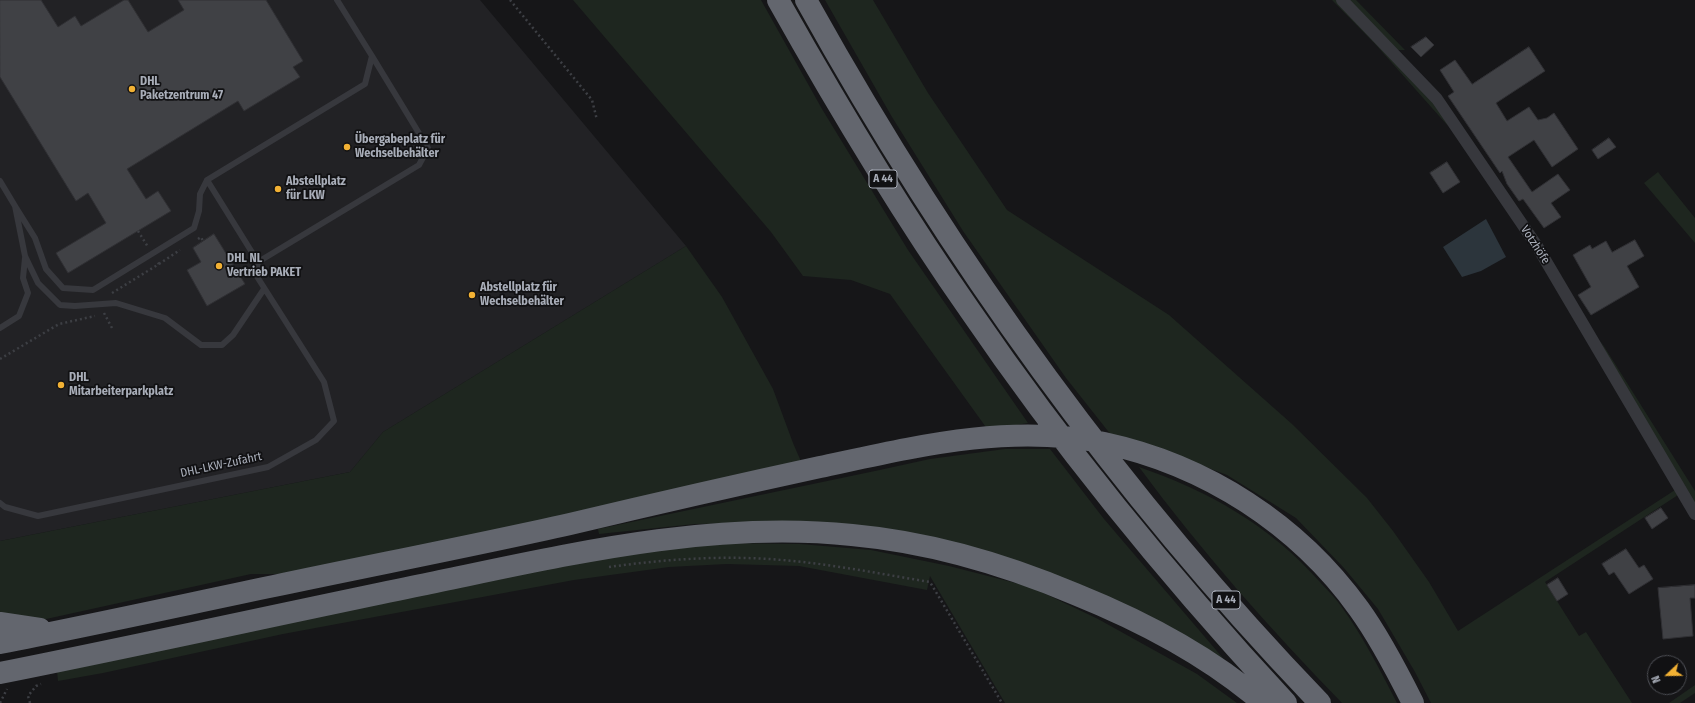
<!DOCTYPE html>
<html>
<head>
<meta charset="utf-8">
<style>
	body { margin:0 }
	#map { position:relative; width:1695px; height:703px; overflow:hidden; background:#161618; font-family:"Fira Sans Condensed",sans-serif }
	canvas { display:block }
	.north { position:absolute; left:1647px; top:655px; width:40px; height:40px; box-sizing:border-box; background:#111113; border:1px solid #4d4f55; border-radius:50%; rotate:248deg; font-size:11px; font-weight:700; line-height:16px; text-align:center; color:#a8adb8 }
	.north::after { content:''; display:block; margin:auto; width:14px; height:18px; background:#f2b134; clip-path:polygon(50% 0,100% 100%,50% 72%,0 100%) }
</style>
</head>
<body>
<div id="map">
<canvas width="1695" height="703"></canvas>
<div class="north">N</div>
</div>
<script>
const context = document.querySelector('canvas').getContext('2d');
context.lineJoin = 'round';
function paint(path, color) { context.fillStyle = color; context.fill(path, 'evenodd'); }
function strokePath(path, color, width, dash) { context.strokeStyle = color; context.lineWidth = width; context.lineCap = dash ? 'butt' : 'round'; context.setLineDash(dash || []); context.stroke(path); }
function label(font, color, halo, rows, align = 'center') {
  context.font = font + ' "Fira Sans Condensed",sans-serif'; context.lineWidth = 3.5; context.setLineDash([]); context.textBaseline = 'middle'; context.strokeStyle = halo; context.fillStyle = color; for (const [text, x, y, turn = 0] of rows) {
    context.save(); context.translate(x, y); context.rotate((+turn || 0) * Math.PI / 180); context.textAlign = isNaN(turn) ? turn : align; if (halo) context.strokeText(text, 0, 0); context.fillText(text, 0, 0); context.restore();
  }
}
const built = new Path2D(`
	M0,0H480L686,246L383,432L350,472L0,541Z`);
const green = new Path2D(`
	M573,0H761L822,109L908,250L1028,423L988,430L890,294L851,280L803,276L771,232Z
	M825,0H873L928,93L1007,210L1169,315L1292,424L1367,498L1393,531L1429,582L1458,631L1675,490L1678,495L1545,582L1579,636L1586,632L1632,703H1431L1415,672L1378,609L1344,568L1296,518L1227,475L1152,447L1115,440L1066,378L963,231L892,117Z
	M1332,0H1337L1437,106L1448,126L1376,45Z
	M1347,0H1356L1405,50H1395Z
	M1658,172L1695,218V243L1644,183Z
	M686,246L722,297L773,389L793,443L803,466L289,574H251L37,621L0,618V541L350,472L383,432Z
	M1600,340L1695,491V505L1613,366Z
	M1005,449H1050L1104,519L1234,671L1090,593L773,523L695,524L599,534L598,529L875,471L930,459Z
	M1139,467C1209,491 1270,526 1319,581C1326,589 1335,597 1341,606C1363,636 1380,670 1397,703H1342C1269,628 1201,551 1139,467Z
	M718,543L800,544L871,550L949,566L1031,587L1098,619L1197,674L1237,703H1005L930,576L927,590L799,566L727,564L669,567L574,580L283,634L103,673L58,681L57,670L581,558Z
	M1695,685V693L1680,703H1669Z`);
const water = new Path2D(`
	M1486,219L1506,257L1481,271L1462,277L1443,247Z`);
const building = new Path2D(`
	M0,0H41L58,27L75,16L81,26L124,0H128L148,32L184,10L178,0H266L303,61L293,67L300,77L244,111L238,101L127,169L146,199L158,191L171,211L68,273L56,253L106,223L88,193L76,201L0,77Z
	M1426,37L1434,45L1421,57L1411,47Z
	M1529,47L1545,71L1496,103L1507,121L1529,107L1538,120L1547,118L1554,113L1578,149L1552,167L1534,140L1508,157L1532,192L1558,174L1570,190L1551,203L1561,217L1544,228L1523,199L1519,201L1507,184L1502,171L1500,173L1448,96L1454,92L1440,70L1455,60L1472,84Z
	M1609,138L1616,147L1598,159L1592,150Z
	M1447,162L1460,182L1443,193L1430,173Z
	M214,234L245,284L207,306L187,270L201,262L193,248Z
	M1635,240L1644,256L1627,266L1639,287L1591,315L1578,295L1591,287L1573,255L1590,245L1592,249L1606,241L1612,252Z
	M1661,508L1668,518L1652,529L1645,518Z
	M1626,549L1639,568L1644,565L1653,579L1629,594L1614,572L1609,575L1602,564Z
	M1558,578L1568,594L1557,601L1547,585Z
	M1695,585V598H1690L1693,636L1663,639L1658,588Z`);
const path = new Path2D(`
	M510,0L592,100L597,120
	M138,231L148,247
	M198,239L201,237L203,241
	M159,264L180,250
	M112,293L159,264L157,261
	M104,313L112,328
	M0,359L59,324L95,316
	M609,567C666,559 725,555 782,560C832,564 881,574 930,582L1002,703
	M0,703L7,689
	M30,703L28,696L36,686L41,684`);
const service = new Path2D(`
	M0,181L15,206L25,256L38,283L60,305L75,306L116,303L165,318L201,345H222L233,335L264,289
	M15,206L35,238L46,269L63,288L93,290L194,228L199,211L200,194L207,180L365,84L372,56L337,0
	M258,262L419,165L428,148L372,56
	M0,328L19,316L28,293L23,278L25,258
	M0,503L5,507L38,516L268,467L316,440L334,421L324,382L256,275L258,262L207,180`);
const minor = new Path2D(`
	M1342,0L1437,99L1537,246L1695,514`);
const motorway = new Path2D(`
	M778,0C838,107 901,212 971,312C1066,451 1172,580 1286,703
	M806,0C947,254 1118,493 1320,703
	M0,623L40,629
	M0,643C92,625 183,605 274,586C373,565 472,546 570,524C654,504 737,485 820,467C914,447 1009,423 1104,443C1206,465 1298,524 1359,609C1380,638 1397,671 1413,703
	M0,673C141,645 280,614 421,585C562,556 707,520 852,535C929,542 1004,564 1075,594C1142,621 1209,656 1263,703`);
const markers = [
	[132,89,4,"#f2b134"],
	[347,147,4,"#f2b134"],
	[278,189,4,"#f2b134"],
	[219,266,4,"#f2b134"],
	[472,295,4,"#f2b134"],
	[61,385,4,"#f2b134"]
];
const shields = [
	[883,179,28],
	[1226,600,28]
];
const shieldNames = [
	["A 44",883,179],
	["A 44",1226,600]
];
const poiNames = [
	["DHL",140,82],
	["Paketzentrum 47",140,96],
	["Übergabeplatz für",355,140],
	["Wechselbehälter",355,154],
	["Abstellplatz",286,182],
	["für LKW",286,196],
	["DHL NL",227,259],
	["Vertrieb PAKET",227,273],
	["Abstellplatz für",480,288],
	["Wechselbehälter",480,302],
	["DHL",69,378],
	["Mitarbeiterparkplatz",69,392]
];
const streetNames = [
	["Votzhöfe",1535,245,57],
	["DHL-LKW-Zufahrt",221,465,-12]
];
paint(built, '#222225');
paint(green, '#1e261f');
paint(water, '#2c353c');
paint(building, '#404145');
strokePath(building, '#303034', 1);
strokePath(path, '#3d3f44', 2.5, [2, 3]);
strokePath(service, '#37383d', 6);
strokePath(minor, '#37383d', 12);
strokePath(motorway, '#63666e', 22);
for (const [x, y, r, color] of markers) { const dot = new Path2D(); dot.arc(x, y, r, 0, 2 * Math.PI); context.fillStyle = color; context.fill(dot); strokePath(dot, '#111113', 1.5); }
for (const [x, y, w] of shields) { const box = new Path2D(); box.roundRect(x - w / 2, y - 9, w, 18, 3); context.fillStyle = '#111113'; context.fill(box); strokePath(box, '#a8adb8', 1); }
label('bold 11px', '#a8adb8', null, shieldNames);
label('bold 12px', '#a8adb8', '#111113', poiNames, 'left');
label('12px', '#a8adb8', '#111113', streetNames);
</script>
</body>
</html>
